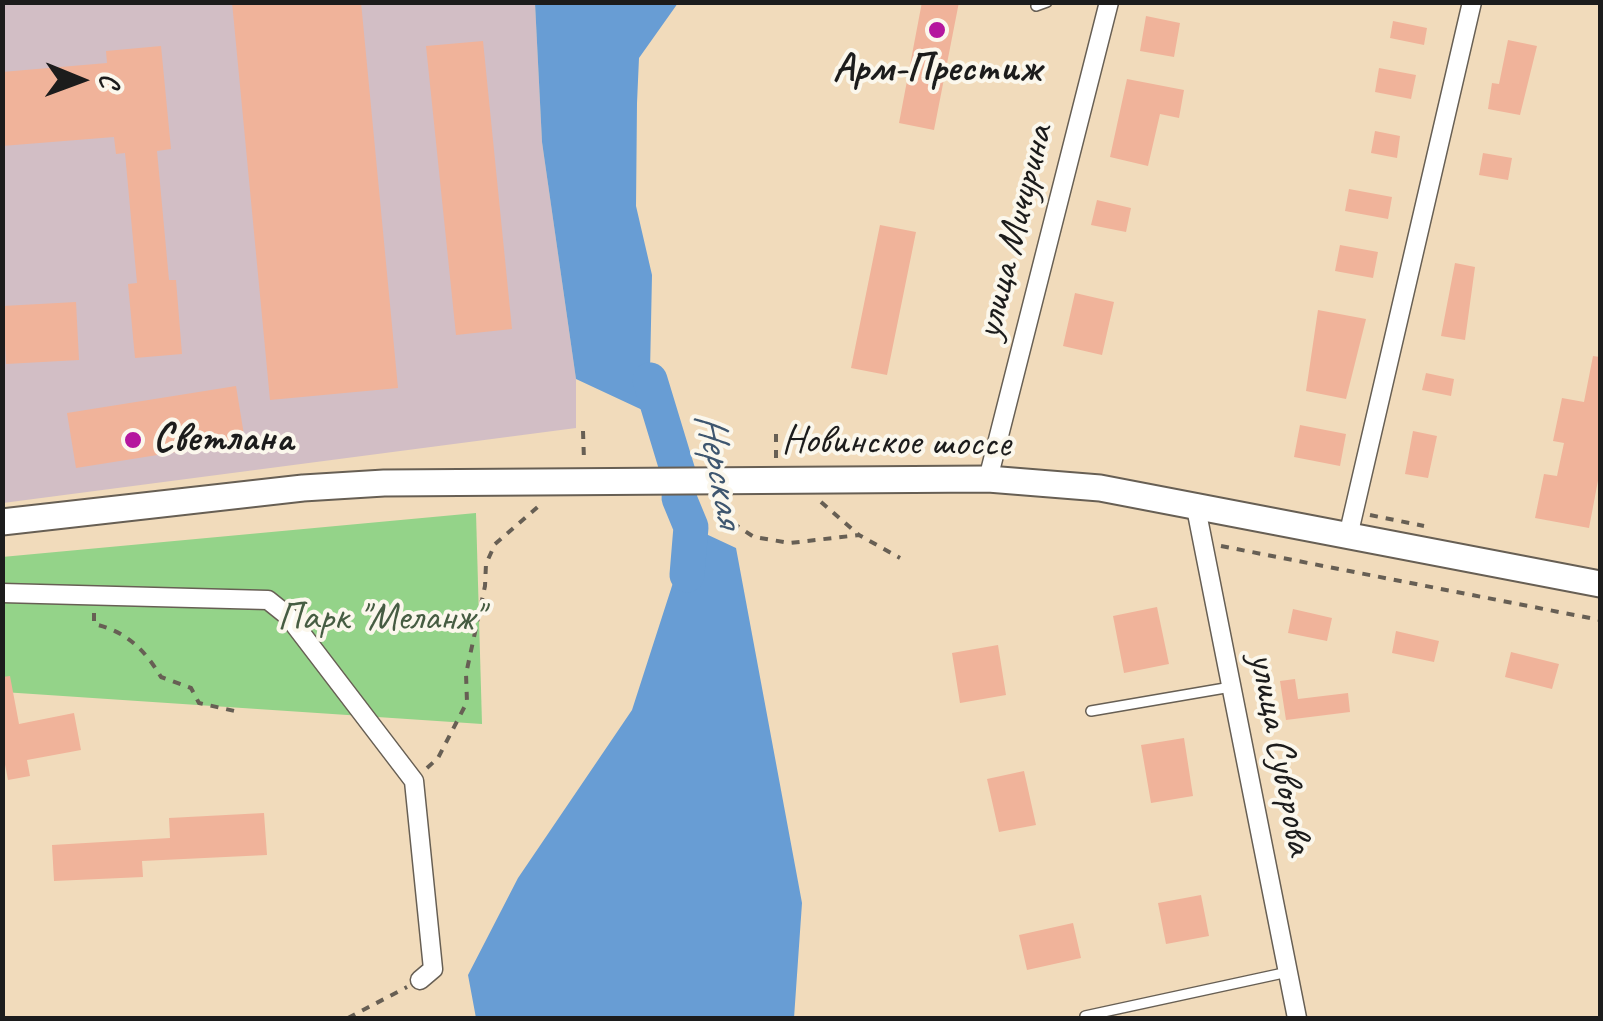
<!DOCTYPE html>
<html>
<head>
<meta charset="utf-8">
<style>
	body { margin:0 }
	#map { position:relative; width:1603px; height:1021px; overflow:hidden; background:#f1dbbb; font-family:Caveat,sans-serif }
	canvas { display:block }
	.frame { position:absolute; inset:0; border:5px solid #1c1c1c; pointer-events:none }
	.north { position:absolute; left:30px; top:30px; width:100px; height:100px; -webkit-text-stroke:8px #fbf7ec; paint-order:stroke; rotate:91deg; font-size:28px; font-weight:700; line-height:40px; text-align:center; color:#1c1c1c }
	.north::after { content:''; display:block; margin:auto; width:35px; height:45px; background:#1c1c1c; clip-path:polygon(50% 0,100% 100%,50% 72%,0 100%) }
</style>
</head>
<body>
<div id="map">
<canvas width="1603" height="1021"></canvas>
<div class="frame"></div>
<div class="north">С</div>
</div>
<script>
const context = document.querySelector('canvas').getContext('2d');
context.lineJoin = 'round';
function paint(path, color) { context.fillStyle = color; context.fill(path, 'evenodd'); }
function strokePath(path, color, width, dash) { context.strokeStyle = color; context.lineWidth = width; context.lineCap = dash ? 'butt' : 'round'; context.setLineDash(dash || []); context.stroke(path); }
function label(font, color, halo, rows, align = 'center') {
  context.font = font + ' Caveat,sans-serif'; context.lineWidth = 8; context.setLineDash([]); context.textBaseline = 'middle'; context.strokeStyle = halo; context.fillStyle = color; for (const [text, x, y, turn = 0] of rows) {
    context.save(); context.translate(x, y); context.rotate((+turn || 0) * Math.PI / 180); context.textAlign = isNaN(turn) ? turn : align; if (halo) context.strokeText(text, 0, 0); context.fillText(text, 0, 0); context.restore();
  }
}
const industrial = new Path2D(`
	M2,3H535L542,142L576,379V428L3,503Z`);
const green = new Path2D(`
	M476,513L482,724L3,692L2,557Z`);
const water = new Path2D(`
	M535,3H678L639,58L637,103L636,206L652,275L650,372L666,421L576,379L542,142Z
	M691,527L736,548L802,903L794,1018H476L468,975L518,878L632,710Z`);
const river = new Path2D(`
	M650,380L681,482L679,498L691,527L687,575`);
const building = new Path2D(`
	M232,2H361L398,388L270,400Z
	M922,2H959L934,130L899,123Z
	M1146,16L1180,23L1174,57L1140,51Z
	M1393,21L1427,28L1424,45L1390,38Z
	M1508,40L1537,46L1520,115L1488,109L1492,83L1499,84Z
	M483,41L512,329L456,335L426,46Z
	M161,46L171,149L157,151L169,280H176L182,354L135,358L128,284L137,283L125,153L116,154L114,137L2,146V72L107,63L106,51Z
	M1379,68L1416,75L1411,99L1375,92Z
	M1127,79L1184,90L1179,118L1160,114L1148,166L1110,157Z
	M1375,131L1400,136L1397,158L1371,153Z
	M1483,153L1512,158L1508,180L1479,175Z
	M1349,189L1392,197L1388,219L1345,211Z
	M1097,200L1131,208L1126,232L1091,225Z
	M880,225L916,232L887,375L851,368Z
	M1340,245L1378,252L1373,278L1335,271Z
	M1455,263L1475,267L1465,340L1441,336Z
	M1075,293L1114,302L1102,355L1063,346Z
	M76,302L79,360L6,364L3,306Z
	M1318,310L1366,319L1346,399L1306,391Z
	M1593,356L1600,357V470L1589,528L1535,518L1544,474L1557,476L1564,443L1553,441L1562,398L1584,402Z
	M1426,373L1454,379L1451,396L1422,390Z
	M236,386L245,441L76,468L67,413Z
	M1300,425L1346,434L1340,466L1294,457Z
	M1413,431L1437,436L1428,478L1405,474Z
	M1157,607L1169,664L1124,673L1113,616Z
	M1293,609L1332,618L1327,641L1288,633Z
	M1396,631L1439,641L1434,662L1392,653Z
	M998,645L1006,695L960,703L952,653Z
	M1511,652L1559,664L1552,689L1505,677Z
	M10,676L19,724L74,713L81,750L27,760L30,776L8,780L2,749V677Z
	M1295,679L1298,699L1348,693L1350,712L1286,720L1280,681Z
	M1184,738L1193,796L1151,803L1141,745Z
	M1024,771L1036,825L999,832L987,779Z
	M264,813L267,855L142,861L143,877L54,881L52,845L170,838L169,818Z
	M1201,895L1209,936L1166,944L1158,903Z
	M1073,923L1081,958L1027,970L1019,935Z`);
const path = new Path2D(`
	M583,431L584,460
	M776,458V429
	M821,502L859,535
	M719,514L754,537L790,543L859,535L900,558
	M1370,515L1424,526
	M1221,546L1600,620
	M94,613V624C126,631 145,650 161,677L191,688L199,703L239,712
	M427,768L438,758L467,702L466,674L485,586L486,564L495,544L540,505
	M348,1018L407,987`);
const lane = new Path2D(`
	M1036,6L1047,2
	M1091,711L1231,687
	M1085,1016L1288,972`);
const street = new Path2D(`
	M988,479L1109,2
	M1195,503L1297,1018
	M1349,532L1472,2
	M2,593L268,600L288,616L414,781L433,969L420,980`);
const secondary = new Path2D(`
	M2,522L303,488L384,483L988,479L1100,488L1600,584`);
const markers = [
	[937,30,10,"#b5179e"],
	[133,440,10,"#b5179e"]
];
const poiNames = [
	["Арм-Престиж",937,70],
	["Светлана",153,440,"left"]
];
const streetNames = [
	["улица Мичурина",1015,232,-76],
	["Новинское шоссе",896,443,1],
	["улица Суворова",1280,754,79]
];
const parkNames = [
	["Парк \"Меланж\"",380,619]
];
const waterNames = [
	["Нерская",718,469,79]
];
paint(industrial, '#d2bec5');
paint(green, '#94d389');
paint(water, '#689dd4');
strokePath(river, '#689dd4', 35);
paint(building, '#f0b39a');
strokePath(lane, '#675f54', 12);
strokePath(street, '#675f54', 21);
strokePath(secondary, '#675f54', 29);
strokePath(path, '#675f54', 4, [8, 8]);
strokePath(lane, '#fff', 9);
strokePath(street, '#fff', 18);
strokePath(secondary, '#fff', 25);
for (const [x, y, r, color] of markers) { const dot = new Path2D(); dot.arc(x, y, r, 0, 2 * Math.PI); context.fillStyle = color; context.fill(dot); strokePath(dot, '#fbf7ec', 4); }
label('bold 40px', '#1c1c1c', '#fbf7ec', poiNames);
label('40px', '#1c1c1c', '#fbf7ec', streetNames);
label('40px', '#465c42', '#fbf7ec', parkNames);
label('italic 42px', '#3e566f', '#fbf7ec', waterNames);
</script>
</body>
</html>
